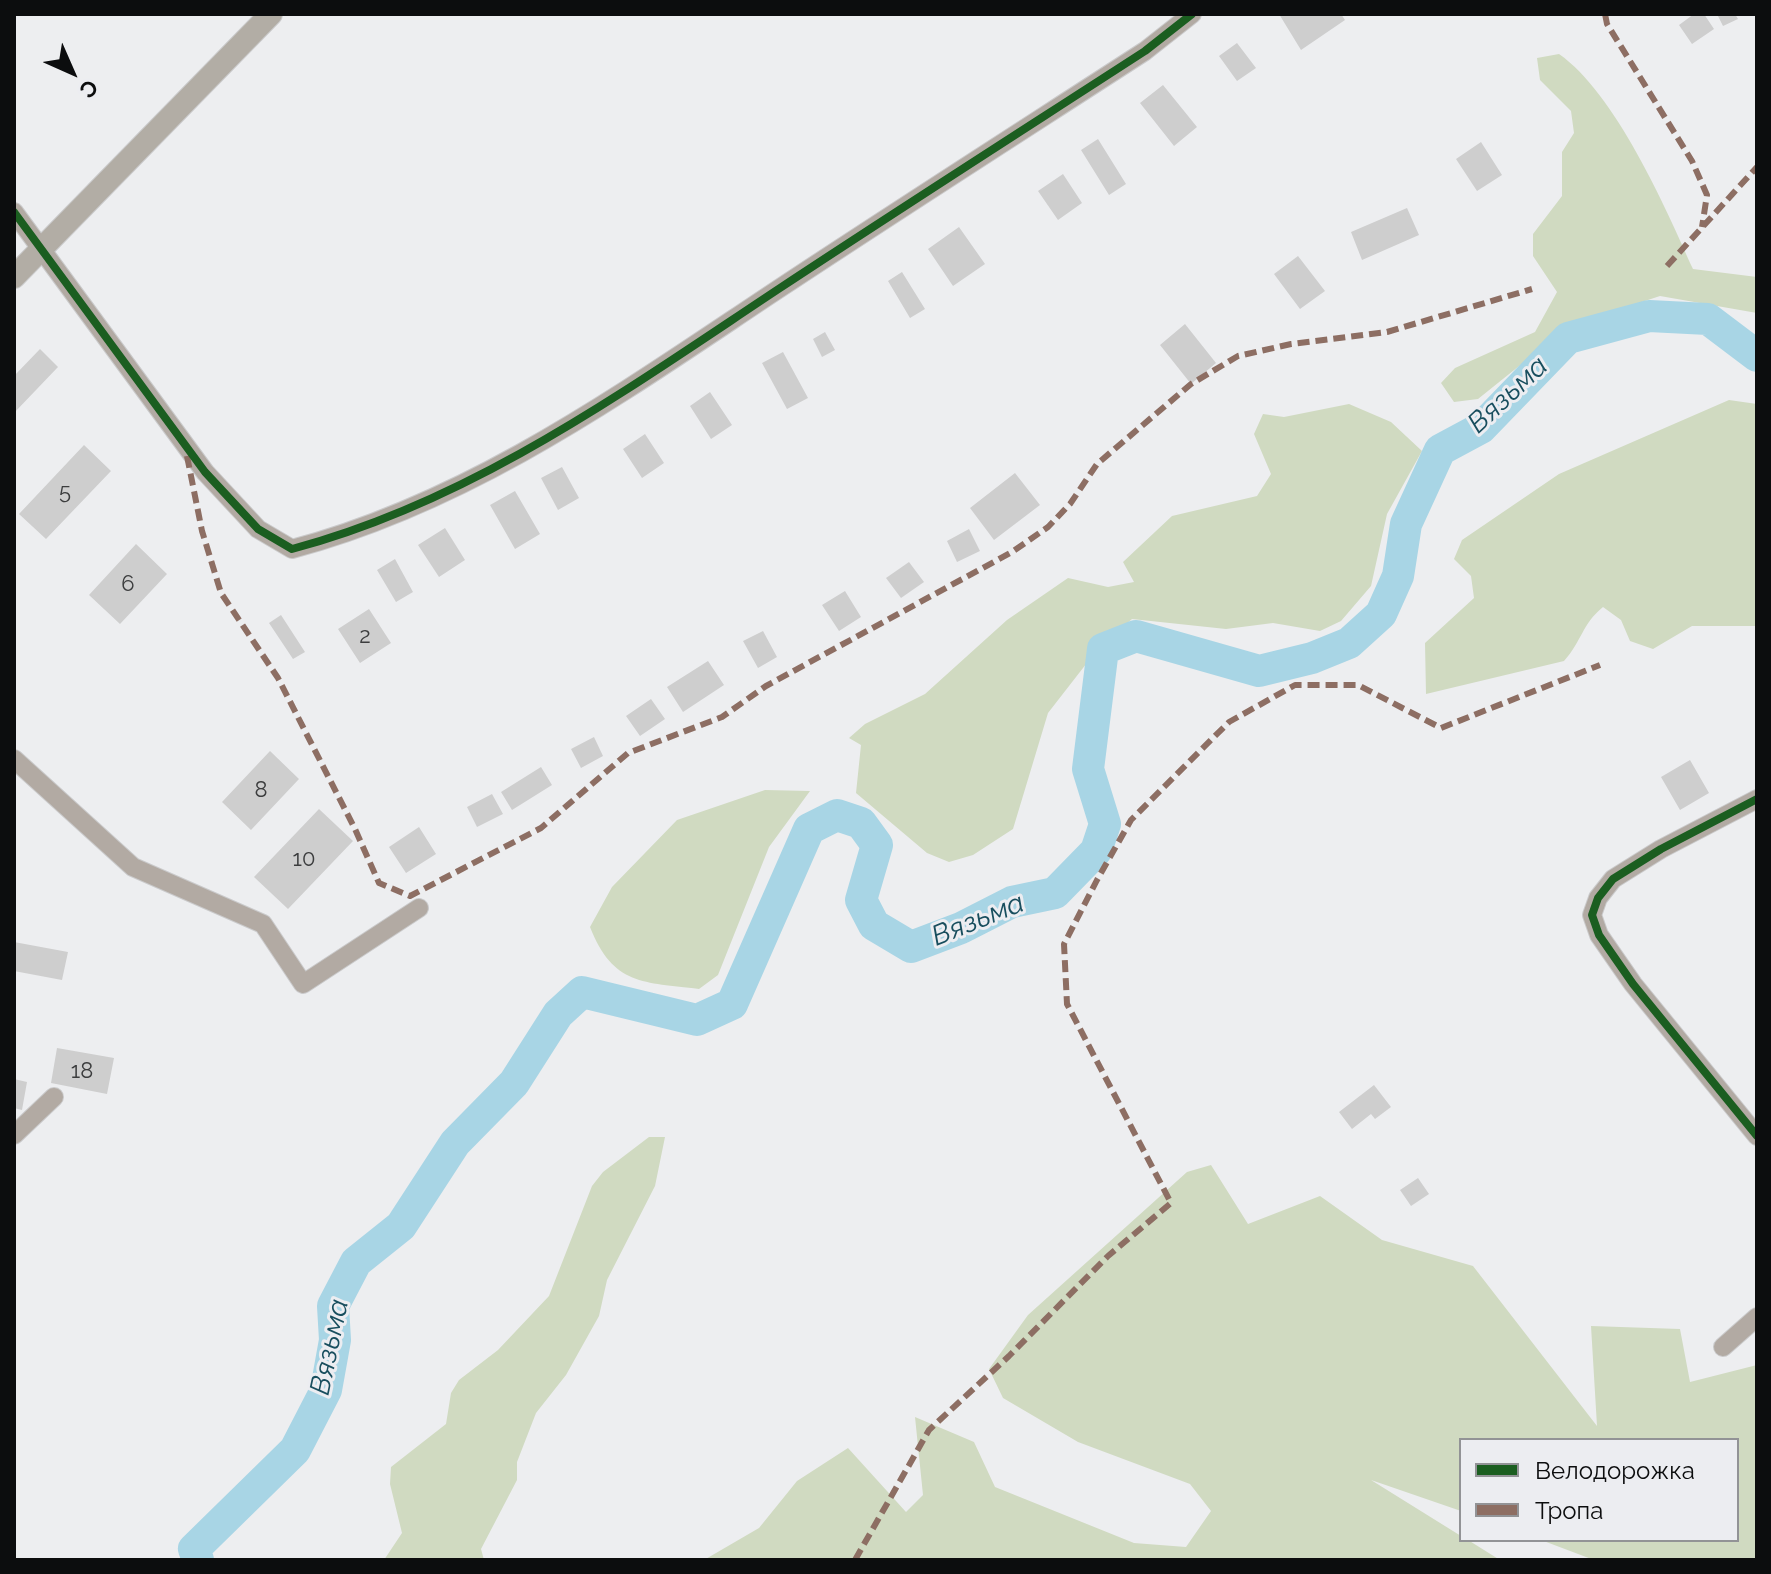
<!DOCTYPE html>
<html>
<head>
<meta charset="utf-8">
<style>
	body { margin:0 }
	#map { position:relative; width:1771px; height:1574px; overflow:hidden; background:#edeef0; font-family:Raleway,sans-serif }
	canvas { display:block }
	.frame { position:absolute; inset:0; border:16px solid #0c0d0e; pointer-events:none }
	.legend { position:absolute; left:1459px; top:1438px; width:280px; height:104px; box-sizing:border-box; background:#ecedf1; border:2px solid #929396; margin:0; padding:10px 14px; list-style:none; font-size:24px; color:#0c0d0e }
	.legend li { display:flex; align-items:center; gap:16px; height:40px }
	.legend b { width:40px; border:2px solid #929396 }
	.north { position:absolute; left:32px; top:32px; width:80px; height:80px; -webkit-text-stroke:6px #ecedf1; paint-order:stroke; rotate:135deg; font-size:22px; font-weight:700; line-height:32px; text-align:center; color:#0c0d0e }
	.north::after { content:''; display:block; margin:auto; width:28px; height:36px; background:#0c0d0e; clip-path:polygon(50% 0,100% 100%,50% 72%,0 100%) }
</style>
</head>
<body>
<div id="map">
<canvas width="1771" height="1574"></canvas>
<div class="frame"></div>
<ul class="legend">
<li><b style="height:10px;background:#1b5e20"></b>Велодорожка</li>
<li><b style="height:10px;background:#8d6e63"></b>Тропа</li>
</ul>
<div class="north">С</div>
</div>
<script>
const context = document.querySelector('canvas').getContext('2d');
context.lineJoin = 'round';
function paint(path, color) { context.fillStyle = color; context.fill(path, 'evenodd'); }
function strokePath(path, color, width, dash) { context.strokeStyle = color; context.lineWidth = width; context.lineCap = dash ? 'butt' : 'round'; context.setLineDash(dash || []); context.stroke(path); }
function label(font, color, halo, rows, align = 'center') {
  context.font = font + ' Raleway,sans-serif'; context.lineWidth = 6; context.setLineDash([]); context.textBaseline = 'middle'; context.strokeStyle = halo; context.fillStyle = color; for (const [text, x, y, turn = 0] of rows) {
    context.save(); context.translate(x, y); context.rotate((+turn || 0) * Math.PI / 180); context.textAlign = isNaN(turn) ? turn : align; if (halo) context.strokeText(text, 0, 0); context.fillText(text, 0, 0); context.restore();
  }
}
const green = new Path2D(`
	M1559,54C1615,93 1665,206 1693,269L1757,277V313L1660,296L1569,326L1478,399L1454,402L1441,383L1455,368L1535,332L1557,292L1533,256V234L1562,196V152L1574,133L1571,111L1540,80L1537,58Z
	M1729,400L1757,404V626H1692L1653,649L1630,641L1621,620L1603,607C1582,624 1582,641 1564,661L1426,694L1425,643L1474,598L1471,576L1454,559L1462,540L1559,474Z
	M1349,404L1391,422L1422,451L1387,514L1371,586L1341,621L1320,631L1273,623L1226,629L1132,619L1097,650L1048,713L1013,829L973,855L949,862L927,853L856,793L861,745L849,738L865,724L925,694L1007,620L1068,578L1108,587L1134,582L1123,562L1172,516L1257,496L1271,474L1254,434L1263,414L1284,417Z
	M765,790L810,791L769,847L718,975L699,989C644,982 613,986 590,927L612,887L677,820Z
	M649,1137H665L655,1186L607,1280L599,1316L566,1375L536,1413L517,1462V1480L481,1549L484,1560H384L402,1533L390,1484L391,1467L446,1424L451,1393L459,1380L498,1350L549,1296L592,1186L603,1172Z
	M1211,1165L1248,1224L1320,1196L1382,1240L1473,1266L1597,1426L1591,1326L1680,1329L1690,1382L1757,1365V1560H1594L1541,1540H1737V1440H1461V1511L1371,1480L1461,1536V1540H1468L1500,1560H704L759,1528L797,1481L848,1448L906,1512L923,1495L915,1417L974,1442L995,1487L1134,1543L1186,1547L1211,1511L1190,1484L1078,1442L1003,1398L989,1369L1028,1315L1187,1172Z`);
const river = new Path2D(`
	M198,1560L194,1549L295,1450L326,1390L335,1340L333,1306L356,1262L401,1226L455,1143L514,1083L558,1014L582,992L697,1020L732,1004L809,829L837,815L861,823L877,845L861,900L874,925L911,947L961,928L1012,902L1055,893L1096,851L1105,824L1088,769L1103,649L1136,636L1259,671L1312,658L1349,643L1381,614L1398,576L1406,524L1440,450L1481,428L1568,338L1649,316L1708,319L1757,356`);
const building = new Path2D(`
	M1279,14H1341L1345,20L1301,50Z
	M1694,14H1704L1714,29L1692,44L1679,25Z
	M1717,14H1735L1738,19L1723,26Z
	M1237,43L1256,68L1237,81L1219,56Z
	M1163,85L1197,127L1174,146L1140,103Z
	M1098,139L1126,184L1109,195L1081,150Z
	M1481,142L1502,175L1477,191L1456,159Z
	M1063,174L1082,203L1058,220L1038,191Z
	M1407,208L1419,235L1362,260L1351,232Z
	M959,227L985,264L953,286L928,249Z
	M1298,256L1325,291L1300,309L1274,274Z
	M902,272L925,309L910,318L888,281Z
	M1185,324L1216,363L1191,384L1160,345Z
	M825,332L835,350L822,357L813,339Z
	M40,349L58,367L14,413V376Z
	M783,352L808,398L787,409L762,363Z
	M710,392L732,425L711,439L690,406Z
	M645,434L664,463L642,478L623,449Z
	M84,445L111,471L46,539L19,514Z
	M562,467L579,498L558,510L541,478Z
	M1015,473L1040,505L994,540L970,508Z
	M515,491L540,534L515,549L490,505Z
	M445,528L465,560L439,577L418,545Z
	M969,529L980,551L957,562L947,541Z
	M136,544L167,574L120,624L89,595Z
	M395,559L413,592L396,602L377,570Z
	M909,562L924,582L901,598L886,578Z
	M845,591L861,617L839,631L822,605Z
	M369,609L391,643L360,663L338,629Z
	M281,615L305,652L293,659L269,623Z
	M763,631L777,657L758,668L743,641Z
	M708,661L724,685L683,712L667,687Z
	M651,699L665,719L640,736L626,716Z
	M594,737L603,756L581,768L571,749Z
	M270,751L299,779L251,830L222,802Z
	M1690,760L1709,793L1680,810L1661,777Z
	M541,767L552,785L512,810L501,792Z
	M492,794L503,814L477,827L467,807Z
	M319,809L353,841L288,909L254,877Z
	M419,827L436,854L406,873L389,847Z
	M14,942L68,952L62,980L14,971Z
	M57,1048L114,1058L107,1094L51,1083Z
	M14,1079L27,1082L22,1110L14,1108Z
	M1374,1085L1391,1107L1375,1119L1371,1114L1352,1129L1339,1112Z
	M1418,1178L1429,1194L1411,1206L1400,1190Z`);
const minor = new Path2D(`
	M14,212L205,472L258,529L292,549C473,501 626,390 780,288C901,208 1023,130 1145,51L1192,14
	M14,759L133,867L263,924L303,984L419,908
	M1757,799L1661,849L1613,879L1598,898L1592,915L1599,935L1633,984L1757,1136
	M14,1135L54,1097
	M1723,1347L1757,1317`);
const major = new Path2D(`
	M14,277L271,14`);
const quiet = new Path2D(`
	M1605,14L1607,24L1692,161L1707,195L1702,227
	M1667,266L1757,167
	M187,456L202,531L221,593L278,678L355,829L379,883L410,896L541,828L628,753L722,717L766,686L1012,552L1048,527L1070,504L1097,464L1191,384L1238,356L1291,344L1387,332L1532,289
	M855,1560L929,1430L1009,1356L1108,1256L1171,1203L1067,1004L1064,944L1097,880L1131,820L1229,722L1295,685H1358L1441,728L1600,665`);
const cycleway = new Path2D(`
	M14,212L205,472L258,529L292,549C473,501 626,390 780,288C901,208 1023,130 1145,51L1192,14
	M1757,799L1661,849L1613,879L1598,898L1592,915L1599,935L1633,984L1757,1136`);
const numberNames = [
	["5",65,492],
	["6",128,584],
	["2",365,636],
	["8",261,790],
	["10",304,859],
	["18",82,1071]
];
const waterNames = [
	["Вязьма",1508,395,-43],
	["Вязьма",978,920,-22],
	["Вязьма",330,1347,-78]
];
paint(green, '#d0dac1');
strokePath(river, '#a8d5e5', 32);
paint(building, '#cecece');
strokePath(minor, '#cacacb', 20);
strokePath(major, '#cacacb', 24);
strokePath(minor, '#b2aaa3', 18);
strokePath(major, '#b2ada5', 22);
strokePath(quiet, '#8d6e63', 6, [12, 6]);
strokePath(cycleway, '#1b5e20', 8);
label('22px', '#3c3d3e', null, numberNames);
label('italic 28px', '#184e5e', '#ecedf1', waterNames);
</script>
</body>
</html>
